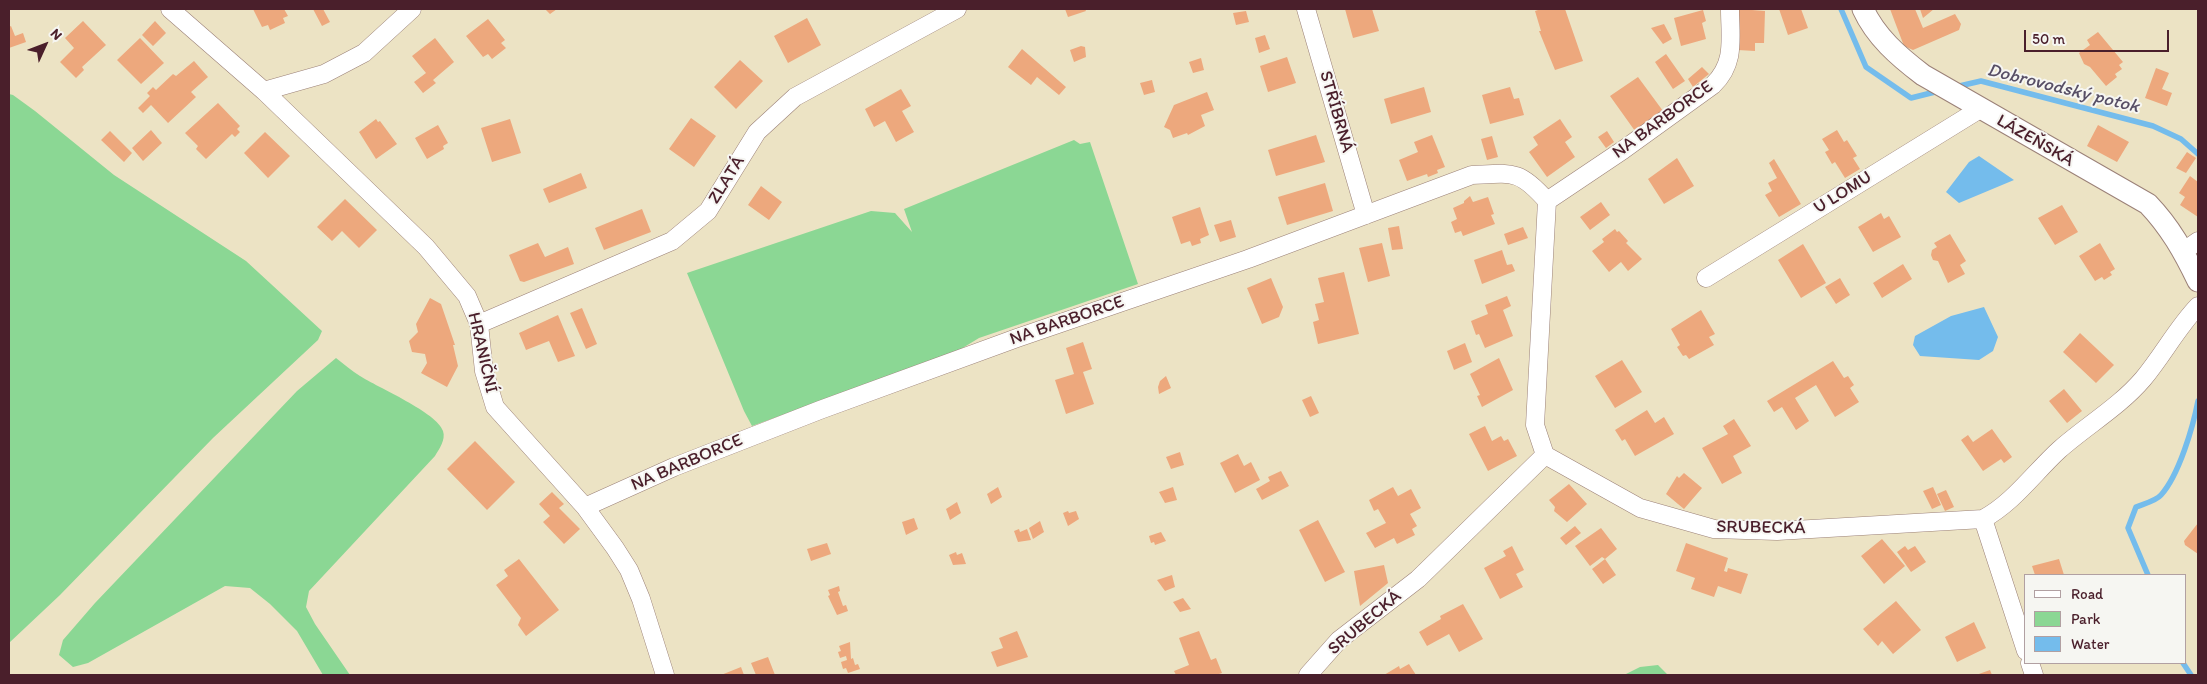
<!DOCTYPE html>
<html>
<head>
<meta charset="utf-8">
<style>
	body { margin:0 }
	#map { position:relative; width:2207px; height:684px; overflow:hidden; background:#ece3c4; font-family:Itim,sans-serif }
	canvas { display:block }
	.frame { position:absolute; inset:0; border:10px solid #4a1f2b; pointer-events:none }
	.legend { position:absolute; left:2024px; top:574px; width:162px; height:90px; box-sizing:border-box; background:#f6f6f2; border:1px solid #b1a0a2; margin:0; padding:6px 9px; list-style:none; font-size:15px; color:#4a1f2b }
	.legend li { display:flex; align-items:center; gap:10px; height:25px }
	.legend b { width:25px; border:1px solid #b1a0a2 }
	.north { position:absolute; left:20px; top:20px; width:50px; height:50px; -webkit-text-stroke:4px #f6f6f2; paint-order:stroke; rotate:47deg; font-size:14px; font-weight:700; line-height:20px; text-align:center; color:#4a1f2b }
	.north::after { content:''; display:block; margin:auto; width:18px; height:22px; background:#4a1f2b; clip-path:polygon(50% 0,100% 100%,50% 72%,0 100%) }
	.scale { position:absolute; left:2024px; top:30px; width:145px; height:22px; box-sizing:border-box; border:2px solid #4a1f2b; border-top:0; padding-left:6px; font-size:15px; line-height:18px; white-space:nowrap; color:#4a1f2b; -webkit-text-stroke:4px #f6f6f2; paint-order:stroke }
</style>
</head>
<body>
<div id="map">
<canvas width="2207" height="684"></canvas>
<div class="frame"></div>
<ul class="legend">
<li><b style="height:6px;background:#fff"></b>Road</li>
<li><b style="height:14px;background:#8bd794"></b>Park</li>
<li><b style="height:14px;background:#74bcec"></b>Water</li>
</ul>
<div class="north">N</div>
<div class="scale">50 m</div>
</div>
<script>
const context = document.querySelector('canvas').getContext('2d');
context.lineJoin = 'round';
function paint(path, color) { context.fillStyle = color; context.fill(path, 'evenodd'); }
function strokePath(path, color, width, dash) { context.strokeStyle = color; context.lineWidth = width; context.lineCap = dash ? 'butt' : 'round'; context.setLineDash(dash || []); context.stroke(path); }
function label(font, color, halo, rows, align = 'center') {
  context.font = font + ' Itim,sans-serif'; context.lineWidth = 4; context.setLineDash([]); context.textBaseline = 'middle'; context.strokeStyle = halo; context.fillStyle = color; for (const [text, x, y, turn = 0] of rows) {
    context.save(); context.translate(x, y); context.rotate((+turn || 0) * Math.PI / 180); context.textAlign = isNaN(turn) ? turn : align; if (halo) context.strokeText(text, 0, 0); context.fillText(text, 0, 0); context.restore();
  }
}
const green = new Path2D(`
	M9,94L13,95L35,111L114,175L246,261L322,331L318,340L213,438L60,595L9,643Z
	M1074,140L1080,144L1090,142L1138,284L979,338L956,352L752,426L744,411L687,273L871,211L895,213L912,232L904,209Z
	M336,358C344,364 352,371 360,376C377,387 438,413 443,431C446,440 439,449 435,456L309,591L306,607L315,624L350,675H323L297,631L270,604L250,588L225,586L88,663L73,667L59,655L63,640L95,603L297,391Z
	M1658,665L1668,675H1624L1640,667Z`);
const water = new Path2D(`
	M1979,156L2014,180L1959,203L1946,192L1969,162Z
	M1984,307L1998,337L1993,351L1979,360L1920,356L1913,345L1915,336L1951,316Z`);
const stream = new Path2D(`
	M1841,9L1866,67L1911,98L1939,91
	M1955,87L1981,81L2153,126L2181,139L2198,154
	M2148,575L2128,528L2136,507C2143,504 2156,501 2161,495C2179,475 2193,427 2198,401
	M2183,663L2191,675`);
const building = new Path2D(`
	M253,9H284L288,16L283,18L285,23L270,30L268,25L262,27Z
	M313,9H323L330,22L322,26Z
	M545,9H557L550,14Z
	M1065,9H1085L1086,11L1068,17Z
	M1345,9H1372L1379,31L1353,38Z
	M1541,9H1565L1583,61L1555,70L1539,31H1541L1535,11Z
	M1739,9L1765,11L1764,43H1755V51L1738,50Z
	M1779,9H1801L1808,28L1788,35Z
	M1890,9H1915L1923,28L1955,14L1961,24L1959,30L1913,50L1904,46Z
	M1920,9H1934L1923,18Z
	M1703,10L1706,21L1702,23L1706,39L1681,46L1674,18Z
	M1246,11L1249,22L1236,25L1233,13Z
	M807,18L821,45L788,63L774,36Z
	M488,19L505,40L501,43L506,48L492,59L488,54L483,57L466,36Z
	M83,21L106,45L82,67L84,70L76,78L60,62L74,48L65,38Z
	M155,21L166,33L153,46L142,35Z
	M1664,24L1672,39L1663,44L1651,28Z
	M11,26L15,36L23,33L26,42L9,48V27Z
	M2098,32L2123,62L2119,65L2122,69L2115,74L2117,77L2106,86L2090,67L2084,64L2079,53L2090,45L2087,40Z
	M1265,35L1270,49L1259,53L1255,38Z
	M140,38L164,63L141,84L117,60Z
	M435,38L454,62L433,80L436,83L423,93L414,82L426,73L412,56Z
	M1081,46L1085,47L1086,57L1074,62L1070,50Z
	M1022,49L1066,87L1059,95L1037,77L1031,85L1008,67Z
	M1666,54L1685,81L1673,89L1655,62Z
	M1287,57L1296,83L1268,92L1260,66Z
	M1201,58L1204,70L1193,73L1189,62Z
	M740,60L763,81L736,109L714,87Z
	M194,61L208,77L191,92L196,97L168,123L151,105L143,113L138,108L150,96L147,93L153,87L156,90L173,74L176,76Z
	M1702,67L1709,74L1693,87L1688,79Z
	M2156,68L2169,73L2162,89L2172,93L2167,106L2145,98Z
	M1638,77L1663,111L1635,131L1610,96Z
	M1152,80L1155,92L1144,95L1140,83Z
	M1424,87L1431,112L1391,124L1384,99Z
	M1510,87L1514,99L1519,98L1524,115L1490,124L1482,95Z
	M901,89L911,106L902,111L914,132L896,142L885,121L874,127L865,109Z
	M1207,92L1214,110L1201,115L1205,126L1188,135L1187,133L1173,138L1170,130L1164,127L1174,105Z
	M218,103L240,126L237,129L240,132L235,137L232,134L206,159L196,149L198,146L185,133Z
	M691,118L716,136L694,167L669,149Z
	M376,119L378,122L380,121L397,144L376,159L359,132Z
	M510,119L521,153L492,162L481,128Z
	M1560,119L1572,137L1565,142L1575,157L1547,177L1529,152L1538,145L1533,137Z
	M438,125L448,143L443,146L444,149L427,159L415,138Z
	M2098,125L2129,142L2117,162L2087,146Z
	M151,130L162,143L143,161L132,148Z
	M1837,130L1844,142L1847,140L1857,156L1853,158L1860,169L1845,178L1835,162L1832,164L1825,152L1829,150L1822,139Z
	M110,131L132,153L124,162L101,140Z
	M1607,131L1614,142L1606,148L1598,137Z
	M265,132L290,156L268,178L244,153Z
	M1316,135L1325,162L1276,176L1268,150Z
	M1432,135L1445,167L1437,170L1438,173L1428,177L1427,174L1407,181L1399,160L1418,152L1414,142Z
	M1492,136L1498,157L1487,160L1481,139Z
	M2187,152L2196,158L2186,173L2176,168Z
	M1677,158L1694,186L1664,204L1648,179Z
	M1774,159L1801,204L1779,217L1765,195L1772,191L1768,183L1777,178L1769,163Z
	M581,173L587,188L549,203L543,189Z
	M2190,176L2198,182V217L2180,205L2185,197L2179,193Z
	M1325,183L1333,211L1287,225L1278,197Z
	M761,186L782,202L769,220L748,205Z
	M1470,196L1473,202L1488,197L1494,214L1491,215L1495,224L1463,236L1461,231L1455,233L1451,222L1457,219L1453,208L1464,203V201Z
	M345,199L377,230L359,248L342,231L332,241L317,227Z
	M1601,202L1610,215L1590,230L1580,217Z
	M2062,205L2078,232L2055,245L2038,218Z
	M1200,207L1209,235L1200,239L1201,243L1192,246L1190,241L1181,244L1172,217Z
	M642,209L651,232L604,250L595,228Z
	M1881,213L1884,219L1889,216L1901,237L1873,252L1858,227Z
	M1231,220L1236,237L1220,242L1214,225Z
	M1399,226L1403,249L1392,250L1388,228Z
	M1523,227L1528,238L1508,245L1504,234Z
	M1615,229L1617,232L1619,231L1628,241L1626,243L1642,259L1628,271L1621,262L1609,272L1592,251L1604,242L1602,239Z
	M1950,234L1966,261L1960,265L1965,274L1948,283L1938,261L1933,260L1931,255L1932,250L1937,247L1934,243Z
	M538,243L545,257L568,247L574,264L524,282L520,281L509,255Z
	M1382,243L1390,276L1368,282L1359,248Z
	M2100,243L2115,269L2110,272L2112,275L2104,280L2102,277L2095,281L2079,256Z
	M1803,244L1826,283L1801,298L1778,260Z
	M1502,250L1507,265L1512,264L1515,271L1482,284L1474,260Z
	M1903,264L1912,279L1882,298L1873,283Z
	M1344,272L1359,334L1318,344L1313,322L1319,320L1315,304L1324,302L1318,278Z
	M1271,278L1283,307L1279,317L1262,324L1247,288Z
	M1840,278L1850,295L1836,304L1825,287Z
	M1507,296L1511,306L1503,310L1513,336L1485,348L1479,334L1476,335L1471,321L1488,314L1485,305Z
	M430,298L441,304L455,345H453L458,366L447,387L421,373L427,363L425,354L412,352L409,341L418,332L416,324Z
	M582,308L597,344L586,349L570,313Z
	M1701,310L1715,334L1709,337L1714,345L1689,359L1686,355L1683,356L1677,347L1680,345L1671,329Z
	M558,315L575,356L558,362L549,341L526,350L519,333Z
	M2080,333L2114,365L2096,383L2063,352Z
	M1083,342L1092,369L1083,372L1094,404L1066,414L1055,380L1074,374L1066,348Z
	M1465,343L1472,362L1454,370L1447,351Z
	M1499,358L1513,390L1482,407L1477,396L1480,395L1470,374Z
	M1622,360L1642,392L1615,408L1595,376Z
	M1833,361L1844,378L1848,376L1854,385L1850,388L1859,402L1835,417L1816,385L1795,398L1809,421L1796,430L1782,407L1774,412L1767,401Z
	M1166,376L1171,388L1159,394L1158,387L1160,381Z
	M2064,389L2082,411L2067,423L2049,401Z
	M1311,396L1319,413L1310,417L1302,400Z
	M1647,410L1655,423L1664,417L1674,434L1635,456L1625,439L1622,441L1615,430Z
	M1734,419L1751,446L1733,456L1742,473L1722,484L1702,448L1728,434L1723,426Z
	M1485,426L1492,441L1501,436L1504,441L1508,439L1517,456L1488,471L1469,434Z
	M1992,429L2012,457L2004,463L2001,459L1983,471L1961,440L1968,435L1973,442Z
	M475,441L515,482L487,510L447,469Z
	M1180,452L1184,465L1171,469L1166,457Z
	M1238,454L1244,466L1251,462L1260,480L1235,493L1220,463Z
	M1281,471L1289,486L1262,500L1256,489L1270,481L1268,477Z
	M1684,473L1702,488L1684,509L1666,494L1677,476L1679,478Z
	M1569,484L1587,504L1567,522L1554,511L1555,507L1549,500Z
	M998,487L1002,497L991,504L987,494Z
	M1173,487L1177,500L1165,503L1159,492Z
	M1393,487L1398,496L1411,489L1421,508L1410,514L1417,526L1412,529L1415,535L1397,544L1394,538L1375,548L1366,533L1386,523L1378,509L1374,511L1369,500Z
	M1933,487L1941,505L1932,509L1923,491Z
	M1946,490L1954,507L1945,511L1937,494Z
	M552,492L564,504L559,508L580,529L564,544L543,522L550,516L539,504Z
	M957,502L961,513L950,520L946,509Z
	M1068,511L1069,513L1076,511L1079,519L1068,526L1063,513Z
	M914,518L918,529L906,535L902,522Z
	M1318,520L1345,572L1325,582L1299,530Z
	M1040,521L1044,532L1033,539L1029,528Z
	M2198,523V554L2185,545L2184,541Z
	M1575,526L1581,533L1566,545L1560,538Z
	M1601,528L1617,549L1605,559L1602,557L1590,566L1575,546Z
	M1019,529L1020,532L1027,529L1031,540L1018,542L1014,531Z
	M1161,532L1166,541L1155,545L1154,542L1151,543L1149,536Z
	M1882,539L1905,566L1884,584L1861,556Z
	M827,543L831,554L811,561L807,549Z
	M1686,543L1728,558L1724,571L1727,572L1728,568L1748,574L1741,594L1718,586L1714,597L1691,589L1695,578L1676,571Z
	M1512,546L1524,570L1516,574L1523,587L1500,599L1484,568L1506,556L1503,551Z
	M1905,546L1908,550L1915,546L1926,562L1911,572L1897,552Z
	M956,552L957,555L962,553L966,564L953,565L949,555Z
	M519,559L559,610L526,636L518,625L521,618L496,585L508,576L504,570Z
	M1605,559L1616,575L1603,584L1592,569Z
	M2059,559L2064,575H2035L2032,566Z
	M1384,565L1388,583L1360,606L1354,571Z
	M1172,575L1175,587L1165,591L1157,580Z
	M839,586L840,591L838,592L843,606L846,605L848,611L837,615L828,596L830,595L828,590Z
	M1183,598L1191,609L1180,612L1173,602Z
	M1896,601L1921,630L1893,654L1882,641L1878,646L1863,629Z
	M1463,604L1483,639L1459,652L1449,634L1427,646L1419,632L1441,619L1440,616Z
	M1974,622L1986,648L1957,662L1945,637Z
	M1017,631L1028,657L997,667L991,652L1003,648L999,638Z
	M1199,631L1211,660L1216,658L1222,673L1216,675H1176L1174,671L1189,665L1179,638Z
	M850,642L851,659L853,658L855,665L858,664L860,669L848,673L846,668L843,669L841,662L847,660L846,656L840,658L838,652L841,651L839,646Z
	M768,657L775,675H756L751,663Z
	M1409,664L1416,675H1384L1399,666L1400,669Z
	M741,667L744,675H721Z
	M1990,670L1992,675H1976Z`);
const minor = new Path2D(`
	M170,9L264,91L426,247L467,296L479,324L484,371L495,407L585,507L615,548L629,570L641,599L665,675
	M1306,9L1366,215
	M264,91L324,74L364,53L412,9
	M1547,201L1623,150L1713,85C1736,63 1730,38 1730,9
	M2184,251L2198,241
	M1706,278L1980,109
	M479,324L672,241L708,211L757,132L795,97L957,9
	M1545,455L1640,508L1714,529L1777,531L1983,519C2013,503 2034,473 2059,450C2086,426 2119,407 2143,379C2163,355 2177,328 2198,306
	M585,507L674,467L820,410L1017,338L1248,259L1472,175C1512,173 1519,169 1547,201L1535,425L1545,455
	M1983,519L2026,651
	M2030,663L2034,675
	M1308,675L1339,640L1418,579L1545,455`);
const tertiary = new Path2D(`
	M1863,9C1876,37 1898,56 1923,75L2148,204C2170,227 2184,252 2198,281`);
const streetNames = [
	["STŘÍBRNÁ",1336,112,74],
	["NA BARBORCE",1663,120,-36],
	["LÁZEŇSKÁ",2035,141,30],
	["ZLATÁ",727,180,-58],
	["U LOMU",1843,193,-32],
	["NA BARBORCE",1067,321,-19],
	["HRANIČNÍ",482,353,77],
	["NA BARBORCE",687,463,-23],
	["SRUBECKÁ",1761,528,1],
	["SRUBECKÁ",1365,623,-40]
];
const waterNames = [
	["Dobrovodský potok",2063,89,14]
];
paint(green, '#8bd794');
paint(water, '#74bcec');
strokePath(stream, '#74bcec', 5.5);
paint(building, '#eda87d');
strokePath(minor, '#9b8178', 19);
strokePath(tertiary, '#9b8178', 23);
strokePath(minor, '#fff', 18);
strokePath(tertiary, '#fff', 21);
label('18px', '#4a1f2b', '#f6f6f2', streetNames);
label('italic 19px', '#574e65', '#f6f6f2', waterNames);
</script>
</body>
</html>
